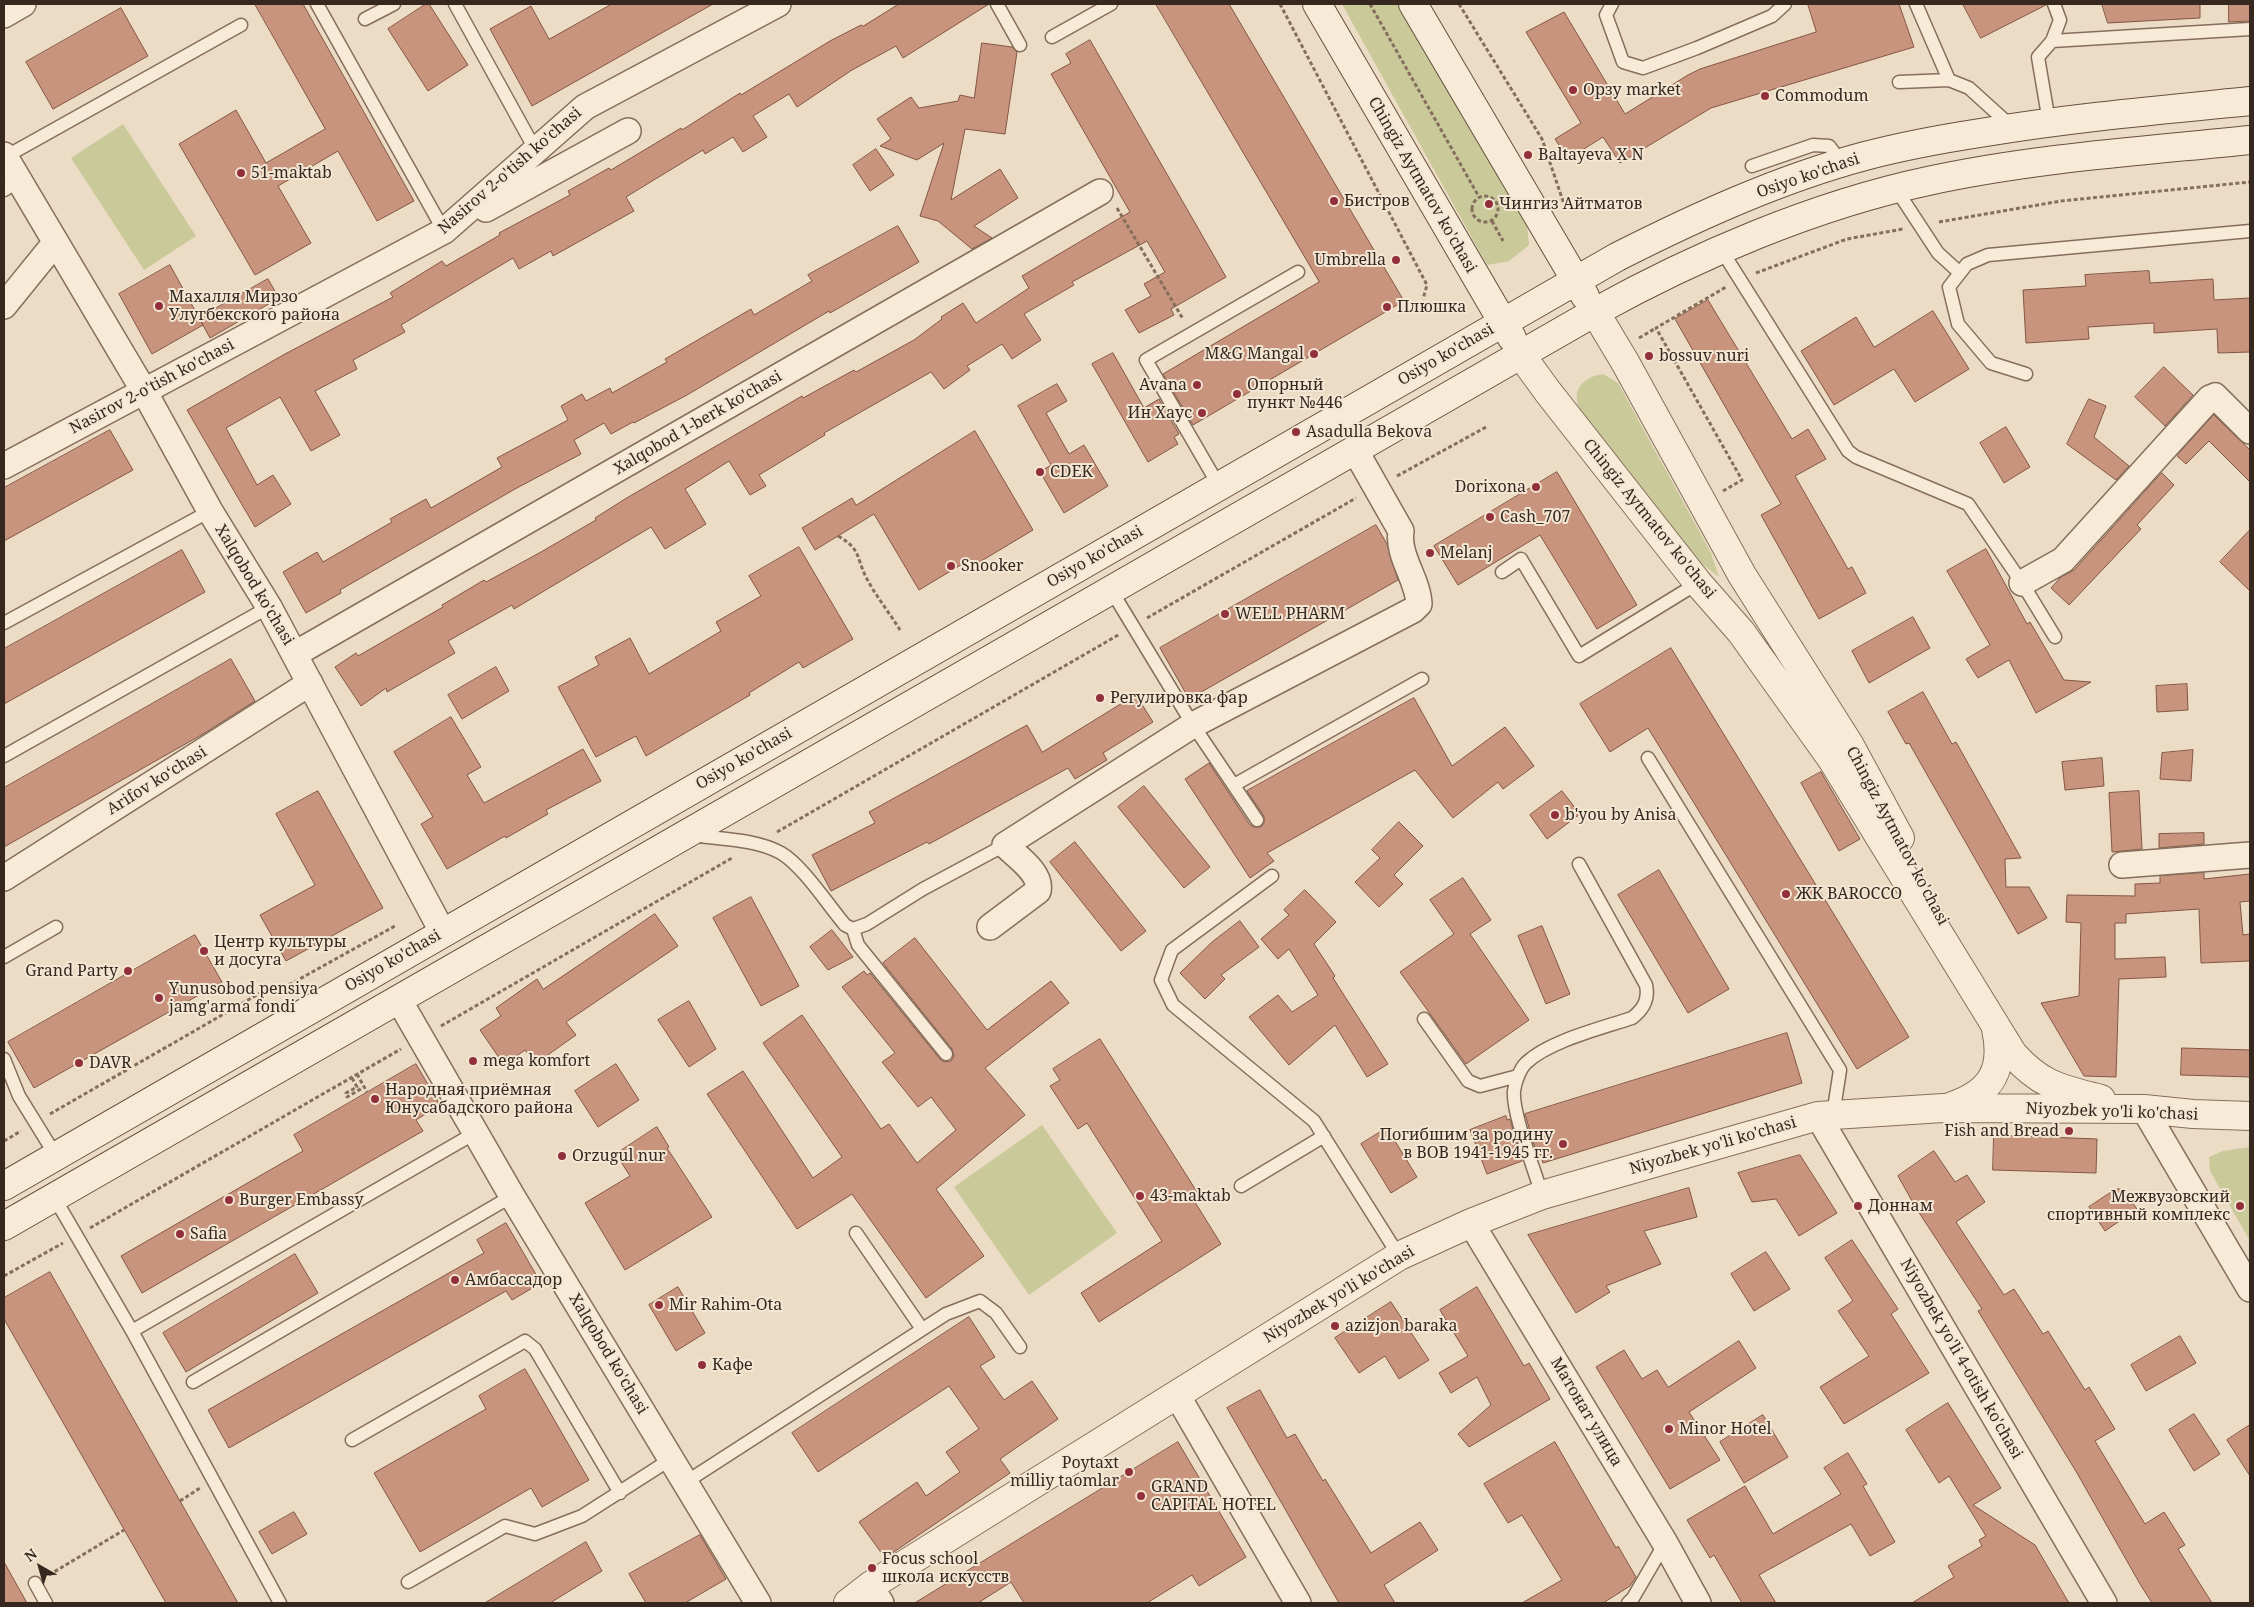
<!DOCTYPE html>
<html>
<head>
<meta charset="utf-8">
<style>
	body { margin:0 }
	#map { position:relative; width:2254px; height:1607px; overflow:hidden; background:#ecdcc5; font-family:"Noto Serif",serif }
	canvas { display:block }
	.frame { position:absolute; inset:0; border:5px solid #36281f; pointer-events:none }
	.north { position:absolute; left:15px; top:1542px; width:50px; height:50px; -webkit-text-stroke:4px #f3e7d4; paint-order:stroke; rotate:322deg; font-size:14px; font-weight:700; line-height:20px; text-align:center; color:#36281f }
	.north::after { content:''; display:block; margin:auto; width:18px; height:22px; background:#36281f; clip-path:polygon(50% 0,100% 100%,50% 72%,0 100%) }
</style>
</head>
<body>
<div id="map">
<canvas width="2254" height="1607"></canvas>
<div class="frame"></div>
<div class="north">N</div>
</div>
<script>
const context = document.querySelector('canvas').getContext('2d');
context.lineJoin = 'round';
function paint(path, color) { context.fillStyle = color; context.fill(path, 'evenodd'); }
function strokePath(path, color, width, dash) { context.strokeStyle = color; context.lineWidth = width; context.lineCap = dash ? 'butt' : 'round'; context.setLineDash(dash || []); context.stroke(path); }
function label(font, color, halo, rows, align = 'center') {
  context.font = font + ' "Noto Serif",serif'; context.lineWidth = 4; context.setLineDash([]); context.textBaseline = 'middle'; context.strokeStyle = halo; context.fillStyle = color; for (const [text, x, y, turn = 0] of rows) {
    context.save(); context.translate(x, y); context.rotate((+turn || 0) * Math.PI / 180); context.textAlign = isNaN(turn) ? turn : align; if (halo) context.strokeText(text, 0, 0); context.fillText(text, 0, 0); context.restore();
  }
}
const green = new Path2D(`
	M1342,4H1402L1527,226L1529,245L1509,261L1487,265Z
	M123,124L196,236L144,270L71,158Z
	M1603,374L1618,383L1711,553L1719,577L1698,561L1580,410C1571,391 1582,377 1603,374Z
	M1042,1125L1117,1233L1029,1295L954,1187Z
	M2250,1147V1241L2210,1171L2209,1157L2223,1151Z`);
const building = new Path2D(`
	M255,4H303L414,201L377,221L338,151L278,186L311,243L255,275L179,144L236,110L266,163L325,129Z
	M426,4H429L468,65L428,91L388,29Z
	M612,4H713L532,106L490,29L531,6L549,39Z
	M899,4H989L903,58L896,46L852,70L797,107L789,94L753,116L767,137L743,152L733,137L705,154L703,150L626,197L634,211L553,256L551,251L519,269L513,258L401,325L405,332L353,360L357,369L315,391L340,435L311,451L280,397L226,428L257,485L273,475L291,504L255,527L187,410L285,354L393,297L390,293L442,261L446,266L500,235L499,233L570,195L568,191L609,168L611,170L681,128L682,130L740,93L741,95L830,41L861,25L863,26Z
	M1156,4H1229L1404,301L1193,425L1163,374L1319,282Z
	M1808,4H1899L1914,47L1711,108L1620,163L1603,137L1568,159L1555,139L1581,123L1526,32L1564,12L1625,114L1688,75L1700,69L1816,32Z
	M1963,4H2046V5L1981,38Z
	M2102,4H2200V18L2108,23Z
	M2229,4H2250V21L2229,22Z
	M121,8L148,56L53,109L26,62Z
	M1090,40L1226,277L1171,309L1174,315L1139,333L1125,310L1151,296L1144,284L1165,272L1147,241L1072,282L1074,285L1024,314L1041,340L1012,359L1002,344L967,366L970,370L944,389L931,372L824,433L825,435L759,475L766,486L750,495L729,461L685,489L706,524L665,549L651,527L514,609L512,605L448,641L455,653L387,692L386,688L361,706L335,667L356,653L358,656L443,607L442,605L484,580L486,582L541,552L596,520L595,518L625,499L802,396L803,398L854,370L856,372L914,340L942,319L941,317L963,303L976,323L1029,288L1022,276L1130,212L1051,74L1071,63L1066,54Z
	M982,43L1012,47L1017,52L1005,134L965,129L951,200L1000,169L1018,198L974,226L992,238L972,249L938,221L920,216L944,143L917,160L880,146L891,139L877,119L911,97L919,108L958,101L960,95L974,98Z
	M876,149L894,175L870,191L853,165Z
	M898,226L919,262L830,313L829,311L687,395L634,423L633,422L611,434L604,423L574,440L581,454L515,489L340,590L341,593L306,613L283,572L317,552L323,562L392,522L390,519L426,499L431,508L502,467L497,458L568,420L561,406L582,394L586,401L610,388L612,393L667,362L665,359L751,309L754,315L812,281L808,275Z
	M170,265L203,325L152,354L119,294Z
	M2149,271L2150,283L2213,279L2214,300L2250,298V352L2218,353L2217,329L2154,333V323L2088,327L2089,339L2026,343L2023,290L2086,286L2085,275Z
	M268,279L279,298L210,338L199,318Z
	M1708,300L1792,439L1808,429L1826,459L1795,476L1848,569L1852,567L1866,593L1819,619L1761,515L1781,504L1675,319Z
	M1933,311L1969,369L1915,402L1894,369L1834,405L1801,351L1856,317L1874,347Z
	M1113,353L1144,408L1159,399L1179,434L1174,437L1178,444L1148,462L1092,364Z
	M2164,367L2193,395L2165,426L2135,397Z
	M1057,384L1067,401L1046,413L1069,454L1084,445L1108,486L1064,513L1040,472L1051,465L1018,406Z
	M2089,399L2106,406L2094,437L2129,466L2116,480L2067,444Z
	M2214,415L2250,450V482L2209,441L2186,464L2177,456Z
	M2006,427L2030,467L2004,483L1980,443Z
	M110,430L133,470L4,541V488Z
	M975,431L1033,530L973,566L969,560L919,590L874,514L815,550L802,528L852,498L856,505Z
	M1557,472L1637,605L1597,629L1540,535L1458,585L1434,546Z
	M2162,473L2174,485L2137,525L2141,529L2069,605L2051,588L2061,577L2074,570Z
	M1376,525L1387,544L1398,580L1189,699L1160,648Z
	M2250,530V591L2220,562Z
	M799,547L853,639L803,668L799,662L749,693L750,695L646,756L636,736L596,757L558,687L599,665L595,657L630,638L649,674L721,631L716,622L761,596L749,576Z
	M1986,549L2027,624L2030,622L2064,680L2091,682L2036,713L2009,660L1978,678L1966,659L1990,645L1947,571Z
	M182,550L205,592L4,704V649Z
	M1913,617L1930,648L1869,683L1852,651Z
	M1671,648L1909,1037L1857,1069L1648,728L1610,752L1580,704Z
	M231,659L255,701L203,734L4,847V788Z
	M496,667L509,691L462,719L448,695Z
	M2187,684L2188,710L2157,712L2156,686Z
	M1923,692L1952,744L1956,742L2021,858L2005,859L2006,887H2029L2047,918L2018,934L1909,743L1906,744L1888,712Z
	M1136,695L1153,722L1103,753L1107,760L1075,779L1068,768L929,844L927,842L831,891L812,855L875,823L869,812L1027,725L1042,752Z
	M1414,698L1452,766L1505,727L1534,766L1503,789L1498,782L1453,818L1415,770L1267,853L1274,861L1250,878L1185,779L1209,763L1250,825L1254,827H1261L1264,823V816L1247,791Z
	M451,717L481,767L467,775L484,803L583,749L601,781L546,810L548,814L506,838L505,836L447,869L421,824L433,817L394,752Z
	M2193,750L2191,781L2160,779L2162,753Z
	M2102,758L2104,786L2065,790L2062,762Z
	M1821,772L1860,839L1839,851L1801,783Z
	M1144,786L1210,867L1184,888L1118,807Z
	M318,791L383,908L286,961L260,915L315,885L276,814Z
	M1562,791L1580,814L1547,839L1530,815Z
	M2139,791L2142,849L2112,852L2109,793Z
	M1399,822L1423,846L1394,875L1403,884L1379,907L1355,882L1380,858L1372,850Z
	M2204,833V844L2159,848V834Z
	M1075,842L1146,931L1121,951L1050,862Z
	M1659,870L1729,989L1688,1013L1618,895Z
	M2204,873V879L2250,874V901L2240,902L2243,935L2250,934V961L2201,963L2199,909L2126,914V923H2115V959L2165,957L2166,977L2119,979L2116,1077L2084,1076L2041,1003L2079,996L2081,923L2066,922L2067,895L2135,896V884L2160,883V876Z
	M1463,878L1491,920L1470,934L1529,1020L1466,1064L1400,972L1454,934L1430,900Z
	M1305,890L1336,922L1314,944L1335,976L1333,978L1388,1064L1367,1077L1335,1025L1289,1065L1249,1017L1278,995L1292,1012L1318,995L1289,949L1278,959L1261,939L1289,915L1284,910Z
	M751,897L799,986L761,1006L713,918Z
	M655,914L678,946L566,1022L576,1035L535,1064L525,1050L504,1065L480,1030L501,1016L496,1008L537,979L543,989Z
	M1240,921L1259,947L1221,975L1225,979L1205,999L1180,973L1212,942Z
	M1542,926L1570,994L1546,1004L1518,936Z
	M832,930L853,957L828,970L810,947Z
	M195,935L222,982L34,1088L8,1042Z
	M915,938L987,1030L1051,981L1069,1003L985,1068L1025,1115L936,1189L984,1256L926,1298L852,1194L797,1229L707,1094L743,1071L813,1178L842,1157L763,1043L802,1015L881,1129L889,1124L917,1163L956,1130L931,1097L918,1107L882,1062L895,1053L842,987L864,971L867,975L870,973L940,1059L944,1062L951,1061L954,1056L952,1049L883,963Z
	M689,1001L716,1049L689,1067L658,1020Z
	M1787,1033L1802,1083L1543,1163L1540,1154L1537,1155L1525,1114Z
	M1100,1039L1199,1195L1193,1199L1221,1244L1099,1322L1081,1293L1162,1241L1087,1123L1078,1129L1050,1086L1060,1080L1053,1069Z
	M2182,1048L2250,1050V1077L2181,1075Z
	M416,1064L440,1105L416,1120L423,1131L142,1293L121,1256L303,1151L294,1135Z
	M616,1064L639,1100L598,1127L575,1091Z
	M1506,1116L1507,1120L1510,1119L1522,1161L1487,1174L1470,1130Z
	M657,1127L669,1147L667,1148L712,1217L625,1270L585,1203L630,1176L616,1154Z
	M1387,1128L1417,1177L1391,1193L1361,1144Z
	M1994,1135L2097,1139L2096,1173L1993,1170Z
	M1934,1151L1955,1182L1967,1175L1985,1202L1956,1222L2004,1295L2014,1289L2043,1334L2048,1331L2085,1390L2089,1387L2115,1429L2095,1441L2145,1524L2164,1512L2185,1545L2178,1549L2212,1603H2152L2140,1584L2077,1473L1978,1311L1982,1309L1916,1208L1898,1176Z
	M1800,1155L1837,1213L1799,1236L1776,1199L1752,1202L1738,1173Z
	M1689,1188L1697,1217L1644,1231L1661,1264L1606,1286L1610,1292L1576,1313L1528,1235Z
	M2116,1189H2123L2137,1209L2105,1231L2089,1207Z
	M506,1223L541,1283L512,1300L506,1291L229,1448L208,1410L484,1253L477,1240Z
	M1852,1240L1898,1309L1891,1314L1929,1373L1844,1424L1820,1387L1869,1356L1838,1311L1853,1301L1825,1258Z
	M1766,1252L1790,1289L1754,1311L1731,1274Z
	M295,1254L318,1293L186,1372L163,1333Z
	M50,1272L180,1501L238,1603H166L4,1319V1298Z
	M678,1287L705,1333L676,1351L649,1305Z
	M1477,1287L1524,1366L1529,1363L1550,1399L1469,1447L1458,1434L1491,1405L1477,1377L1451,1393L1439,1373L1468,1356L1440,1310Z
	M1391,1302L1429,1360L1399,1379L1385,1356L1359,1373L1335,1338Z
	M969,1317L995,1357L980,1366L1004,1400L1032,1381L1058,1419L1000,1459L1010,1473L885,1558L859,1522L917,1482L926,1496L960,1472L946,1452L979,1429L949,1386L818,1472L792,1433Z
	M2180,1336L2196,1363L2146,1391L2131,1365Z
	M1739,1341L1756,1368L1689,1412L1720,1460L1670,1489L1596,1367L1624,1350L1642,1379L1657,1370L1668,1387Z
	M525,1369L589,1480L542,1507L531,1488L420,1552L374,1473L486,1409L479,1396Z
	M1260,1390L1287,1438L1295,1434L1323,1481L1325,1479L1371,1553L1420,1522L1438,1550L1384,1585L1395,1603H1339L1227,1408Z
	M1948,1403L2001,1488L1973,1505L2035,1545L2069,1603H1912L1954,1577L1948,1566L1982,1546L1979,1540L1986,1536L1949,1476L1939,1483L1906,1430Z
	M2194,1414L2220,1454L2194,1471L2169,1430Z
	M1763,1415L1788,1457L1744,1483L1720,1442Z
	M2250,1425V1476L2227,1440Z
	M1178,1442L1246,1557L1199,1586L1192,1575L1147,1603H1024L1011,1582L978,1603H915Z
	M1555,1442L1616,1548L1618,1546L1636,1577L1630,1586L1603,1603H1522L1562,1580L1522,1515L1508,1523L1484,1484Z
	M1848,1453L1867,1484L1863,1486L1895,1542L1870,1556L1851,1524L1759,1575L1776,1603H1742L1714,1555L1710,1558L1687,1520L1745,1486L1773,1534L1841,1494L1824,1468Z
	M294,1512L307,1534L272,1554L259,1532Z
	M700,1535L726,1579L685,1603H646L629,1574Z
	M586,1542L602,1571L550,1603H485Z
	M4,1562L27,1603H4Z`);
const path = new Path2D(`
	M1280,4L1427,285L1423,299
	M1370,4L1479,197
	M1459,4L1542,139L1565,207
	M1472 209a13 13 0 1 1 26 0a13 13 0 1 1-26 0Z
	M1117,208L1183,319
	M1492,221L1503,241
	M1939,222L2061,201L2250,182
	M1756,273L1847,239L1903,229
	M1639,338L1656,328
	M1397,476L1488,426
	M1723,491L1742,480L1656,328L1726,287
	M838,536C861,549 856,557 866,577C875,595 889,612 900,630
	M1147,618L1356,498
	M777,832L1120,634
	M441,1026L732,858
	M357,1074L367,1092
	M352,1078L357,1087L346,1093L347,1097L364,1087
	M50,1114L269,988L287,986L395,926
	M4,1141L21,1131
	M90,1228L401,1049
	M4,1276L63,1243
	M180,1501L200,1488
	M49,1575L124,1530`);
const service = new Path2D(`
	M317,4L444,231
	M455,4L536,151
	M997,4L1020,45
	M1612,4L1606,15L1623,62L1643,68L1697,48L1772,16L1785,4
	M1916,4L1949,80
	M365,19L394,4
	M1052,37L1111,4
	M2052,41L2250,29
	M1899,82L1949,80L1969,88L2012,127
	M2049,122L2038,57L2052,41L2060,20L2054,4
	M5,157L241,25
	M1752,166L1813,145L1829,146L1842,163
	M1896,189L1938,253L1960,273
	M4,190L19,181
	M1722,251L1848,451L1856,457L1968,504L2022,583L2055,637
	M2026,374L1991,363L1958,324L1949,287L1967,264L1988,255L2250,231
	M1219,486L1146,360L1298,272
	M1502,572L1521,559L1579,656L1698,583
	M1111,590L1193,725L1257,820
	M4,623L210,511
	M4,756L269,607
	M1648,758L1840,1070L1833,1115
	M1234,785L1422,679
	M691,835C719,839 756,839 781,853C803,866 828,905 845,925L853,929L867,924L923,889L1005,845
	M1272,876L1172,950L1161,980L1173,1005L1314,1121L1399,1256
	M853,929L858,945L946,1054
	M4,957L56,927
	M1424,1019L1468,1081L1480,1086L1518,1076
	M4,1059L19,1096L56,1156
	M1241,1186L1324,1136
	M1542,1195C1535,1171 1512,1113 1514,1091C1515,1082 1520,1069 1526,1063C1549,1041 1602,1028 1632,1018C1644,1009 1649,999 1646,985L1579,864
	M54,1197L132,1331
	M856,1233L922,1329
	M193,1382L512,1196
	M352,1440L525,1341L535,1349L620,1493
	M686,1482L946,1314L980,1301L996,1313L1020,1347
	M408,1582L505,1526L535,1534L582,1516L671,1459
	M35,1583L46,1603
	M280,1603L132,1331L475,1133
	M1628,1603L1633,1598L1665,1543`);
const minor = new Path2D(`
	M4,15L23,4
	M4,155L144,391L210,511L269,607L443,933
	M486,209L628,131
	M4,306L55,243
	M4,466L444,231L585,107L778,4
	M2022,583L2063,560L2210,398L2215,396L2250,431
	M295,654L1100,192
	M2122,865L2250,855
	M4,878L310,683
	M990,927L1038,891C1042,873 1017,857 1005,845L1193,725L1413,610L1419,604C1418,579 1397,556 1401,531L1355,450
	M399,1000L512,1196L758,1603
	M2144,1109L2250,1289
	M1818,1116L2104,1603
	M1471,1223L1665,1543L1698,1603
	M1177,1395L1298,1603
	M870,1586L881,1603`);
const tertiary = new Path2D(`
	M1595,312L1625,362L1742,575L1849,744L1900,838
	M1521,355L1548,392L1698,583L1741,632L1831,758L2013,1054C2041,1086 2062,1089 2101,1099
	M1952,1106C1991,1093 2005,1070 1996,1029
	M848,1603L870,1586L1399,1256L1471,1223L1542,1195L1818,1116L1943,1108L2144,1109L2193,1114L2250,1116`);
const secondary = new Path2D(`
	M1317,4L1512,338
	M1413,4L1585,296
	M4,1186L1617,257C1696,217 1779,179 1865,156C1903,146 1941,139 1980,133C2070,118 2160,110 2250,101
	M4,1226L1595,312C1696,256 1815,205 1928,181C2034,158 2143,151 2250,140`);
const markers = [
	[1573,90,5,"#912f3a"],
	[1765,96,5,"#912f3a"],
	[1528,155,5,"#912f3a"],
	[241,173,5,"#912f3a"],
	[1334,201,5,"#912f3a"],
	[1489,204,5,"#912f3a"],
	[1396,260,5,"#912f3a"],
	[159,306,5,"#912f3a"],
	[1387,307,5,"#912f3a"],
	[1314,354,5,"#912f3a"],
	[1649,356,5,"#912f3a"],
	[1197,385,5,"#912f3a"],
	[1237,394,5,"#912f3a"],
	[1202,413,5,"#912f3a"],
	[1296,432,5,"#912f3a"],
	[1040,472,5,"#912f3a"],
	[1536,487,5,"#912f3a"],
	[1490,517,5,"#912f3a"],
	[1430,553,5,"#912f3a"],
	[951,566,5,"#912f3a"],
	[1225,614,5,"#912f3a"],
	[1100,698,5,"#912f3a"],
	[1555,815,5,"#912f3a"],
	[1786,894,5,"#912f3a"],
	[204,951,5,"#912f3a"],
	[128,971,5,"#912f3a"],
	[159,998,5,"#912f3a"],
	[473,1061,5,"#912f3a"],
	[79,1063,5,"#912f3a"],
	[375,1099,5,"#912f3a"],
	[2069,1131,5,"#912f3a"],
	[1563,1144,5,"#912f3a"],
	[562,1156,5,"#912f3a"],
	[1140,1196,5,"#912f3a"],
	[229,1200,5,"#912f3a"],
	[1858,1206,5,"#912f3a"],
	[2240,1206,5,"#912f3a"],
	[180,1234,5,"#912f3a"],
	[455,1280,5,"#912f3a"],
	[659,1305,5,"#912f3a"],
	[1335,1326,5,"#912f3a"],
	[702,1365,5,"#912f3a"],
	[1669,1429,5,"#912f3a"],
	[1129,1472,5,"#912f3a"],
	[1141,1496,5,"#912f3a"],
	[872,1568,5,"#912f3a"]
];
const poiNames = [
	["Орзу market",1583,90],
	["Commodum",1775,96],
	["Baltayeva X N",1538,155],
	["51-maktab",251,173],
	["Бистров",1344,201],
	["Чингиз Айтматов",1499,204],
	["Umbrella",1386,260,"right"],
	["Махалля Мирзо",169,297],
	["Улугбекского района",169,315],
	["Плюшка",1397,307],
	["M&G Mangal",1304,354,"right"],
	["bossuv nuri",1659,356],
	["Avana",1187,385,"right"],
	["Опорный",1247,385],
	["пункт №446",1247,403],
	["Ин Хаус",1192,413,"right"],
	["Asadulla Bekova",1306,432],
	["CDEK",1050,472],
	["Dorixona",1526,487,"right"],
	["Cash_707",1500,517],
	["Melanj",1440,553],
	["Snooker",961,566],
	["WELL PHARM",1235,614],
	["Регулировка фар",1110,698],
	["b'you by Anisa",1565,815],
	["ЖК BAROCCO",1796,894],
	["Центр культуры",214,942],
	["и досуга",214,960],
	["Grand Party",118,971,"right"],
	["Yunusobod pensiya",169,989],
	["jamg'arma fondi",169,1007],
	["mega komfort",483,1061],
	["DAVR",89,1063],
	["Народная приёмная",385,1090],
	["Юнусабадского района",385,1108],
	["Fish and Bread",2059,1131,"right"],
	["Погибшим за родину",1553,1135,"right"],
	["в ВОВ 1941-1945 гг.",1553,1153,"right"],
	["Orzugul nur",572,1156],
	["43-maktab",1150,1196],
	["Межвузовский",2230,1197,"right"],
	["спортивный комплекс",2230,1215,"right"],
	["Burger Embassy",239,1200],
	["Доннам",1868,1206],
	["Safia",190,1234],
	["Амбассадор",465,1280],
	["Mir Rahim-Ota",669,1305],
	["azizjon baraka",1345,1326],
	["Кафе",712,1365],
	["Minor Hotel",1679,1429],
	["Poytaxt",1119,1463,"right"],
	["milliy taomlar",1119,1481,"right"],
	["GRAND",1151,1487],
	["CAPITAL HOTEL",1151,1505],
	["Focus school",882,1559],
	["школа искусств",882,1577]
];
const streetNames = [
	["Nasirov 2-o'tish ko'chasi",510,171,-41],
	["Osiyo ko'chasi",1808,176,-19],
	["Chingiz Aytmatov ko'chasi",1422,185,60],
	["Osiyo ko'chasi",1446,355,-30],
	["Nasirov 2-o'tish ko'chasi",152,387,-28],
	["Xalqobod 1-berk ko'chasi",698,423,-30],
	["Chingiz Aytmatov ko'chasi",1649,519,51],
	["Osiyo ko'chasi",1095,557,-30],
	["Xalqobod ko'chasi",254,585,59],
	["Osiyo ko'chasi",744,759,-30],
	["Arifov ko‘chasi",157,781,-32],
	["Chingiz Aytmatov ko'chasi",1897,836,62],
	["Osiyo ko'chasi",393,961,-30],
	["Niyozbek yo'li ko'chasi",2112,1112,2],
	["Niyozbek yo'li ko'chasi",1713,1146,-16],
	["Niyozbek yo'li ko'chasi",1339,1295,-31],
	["Xalqobod ko'chasi",608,1354,59],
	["Niyozbek yo'li 4-otish ko'chasi",1961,1359,60],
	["Матонат улица",1586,1412,59]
];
paint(green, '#c9c999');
paint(building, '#c8947d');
strokePath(building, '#835643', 1);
strokePath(service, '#856e5c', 15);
strokePath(minor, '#856e5c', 28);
strokePath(tertiary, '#856e5c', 30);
strokePath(secondary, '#674f3f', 30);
strokePath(path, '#856e5c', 3, [4, 2.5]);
strokePath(service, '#f7ead7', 12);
strokePath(minor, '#f7ead7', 25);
strokePath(tertiary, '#f7ead7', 28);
strokePath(secondary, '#f7ead7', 28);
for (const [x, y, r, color] of markers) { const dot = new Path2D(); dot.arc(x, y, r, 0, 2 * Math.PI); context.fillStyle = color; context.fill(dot); strokePath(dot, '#f3e7d4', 2); }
label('16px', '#36281f', '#f3e7d4', poiNames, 'left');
label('16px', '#36281f', '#f3e7d4', streetNames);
</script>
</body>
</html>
